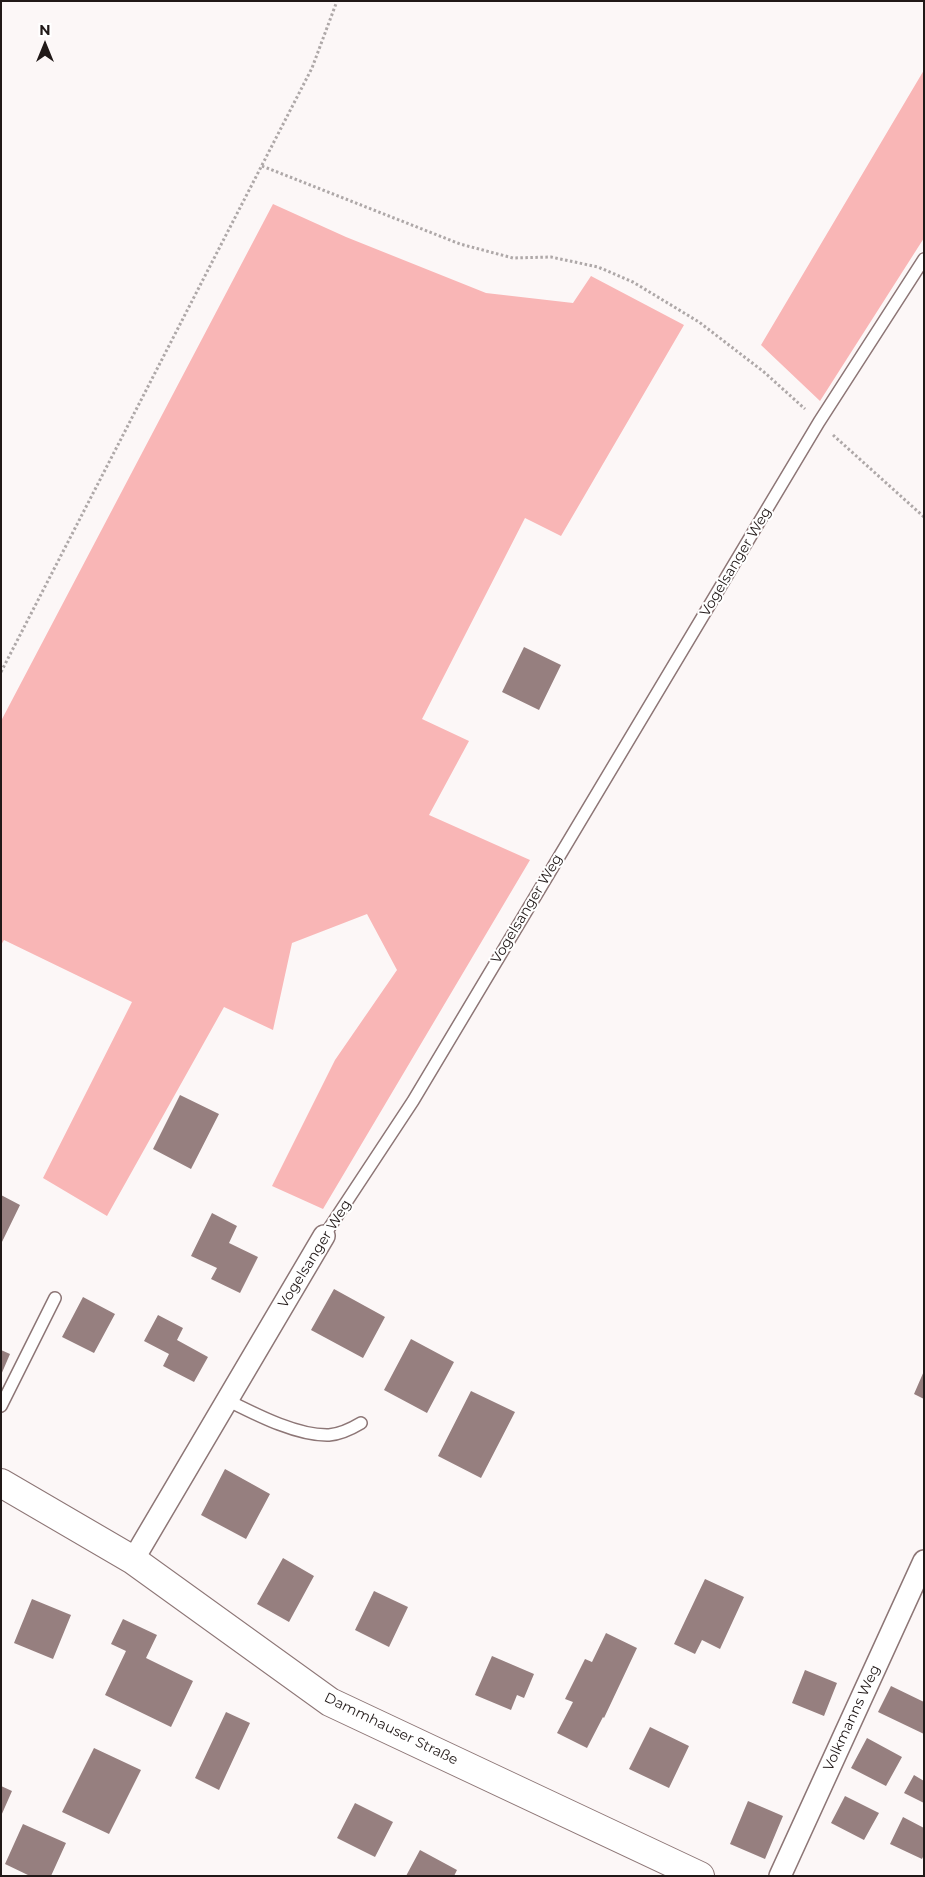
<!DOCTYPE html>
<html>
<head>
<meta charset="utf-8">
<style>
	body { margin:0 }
	#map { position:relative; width:925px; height:1877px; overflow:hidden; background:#fcf7f7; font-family:Montserrat,sans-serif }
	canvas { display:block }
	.frame { position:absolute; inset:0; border:2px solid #211918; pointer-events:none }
	.north { position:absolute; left:20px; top:20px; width:50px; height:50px; -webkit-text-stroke:4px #fff; paint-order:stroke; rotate:0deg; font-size:14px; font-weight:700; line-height:20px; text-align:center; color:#211918 }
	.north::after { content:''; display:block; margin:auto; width:18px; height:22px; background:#211918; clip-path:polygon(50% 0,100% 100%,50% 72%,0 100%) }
</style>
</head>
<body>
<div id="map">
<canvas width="925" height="1877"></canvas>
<div class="frame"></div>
<div class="north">N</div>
</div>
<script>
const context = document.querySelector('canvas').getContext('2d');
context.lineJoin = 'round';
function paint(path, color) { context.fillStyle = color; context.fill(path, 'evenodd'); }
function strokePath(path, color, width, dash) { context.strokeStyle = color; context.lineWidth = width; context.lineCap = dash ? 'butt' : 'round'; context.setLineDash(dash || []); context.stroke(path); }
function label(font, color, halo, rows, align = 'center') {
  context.font = font + ' Montserrat,sans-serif'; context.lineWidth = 4; context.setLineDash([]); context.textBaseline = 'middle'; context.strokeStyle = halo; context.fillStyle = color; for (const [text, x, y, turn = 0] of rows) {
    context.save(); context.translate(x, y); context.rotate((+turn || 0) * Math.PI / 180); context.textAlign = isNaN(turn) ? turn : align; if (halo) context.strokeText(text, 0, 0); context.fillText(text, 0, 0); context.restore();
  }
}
const green = new Path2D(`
	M924,70V238L820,401L761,345Z
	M273,204L346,237L486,293L573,303L591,276L684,325L561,536L525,518L422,719L469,741L429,815L530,860L323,1209L272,1186L335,1060L397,970L367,914L292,943L273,1030L224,1007L107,1216L43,1178L132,1002L4,940L1,945V721Z`);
const building = new Path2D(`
	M524,647L561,665L539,710L502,692Z
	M180,1095L219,1114L191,1169L153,1149Z
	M1,1195L20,1205L1,1244Z
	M212,1213L237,1226L229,1243L258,1257L240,1293L211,1279L217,1268L191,1256Z
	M334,1289L385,1317L363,1358L311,1330Z
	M83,1297L115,1314L94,1353L62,1337Z
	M158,1315L183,1328L177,1340L208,1357L194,1382L163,1366L169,1354L144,1341Z
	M411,1339L454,1362L427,1413L384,1390Z
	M1,1350L10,1354L1,1375Z
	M924,1371V1399L914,1394Z
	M471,1391L515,1412L481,1478L438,1456Z
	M225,1469L270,1494L246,1539L201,1515Z
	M283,1558L314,1576L289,1622L257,1604Z
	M705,1579L744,1597L720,1649L702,1640L695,1654L674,1644Z
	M374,1591L408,1607L389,1647L355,1630Z
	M32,1599L71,1615L53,1659L14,1643Z
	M123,1619L157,1635L146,1658L193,1681L171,1727L105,1695L126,1651L111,1644Z
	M606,1633L637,1648L604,1718L603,1717L587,1748L557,1733L573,1702L565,1699L585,1659L592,1662Z
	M492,1656L534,1674L524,1698L517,1695L511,1710L475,1695Z
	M805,1670L837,1683L824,1716L792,1703Z
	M891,1686L924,1702V1734L878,1712Z
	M226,1712L250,1723L219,1790L195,1778Z
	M650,1727L689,1746L669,1788L629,1769Z
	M867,1738L902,1757L886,1786L851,1768Z
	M94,1748L141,1770L109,1834L62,1812Z
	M914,1775L924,1781V1803L904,1793Z
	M1,1786L12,1791L1,1816Z
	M845,1796L879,1813L864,1840L831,1823Z
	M748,1801L783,1816L765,1859L730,1844Z
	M355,1803L393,1822L375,1857L337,1838Z
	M903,1817L924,1828V1855L922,1859L890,1844Z
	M23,1824L66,1843L51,1876H30L5,1864Z
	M420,1850L457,1870L454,1876H406Z`);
const path = new Path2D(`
	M262,166L460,244L513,258L551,257L598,267L633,282L699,322L764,372L805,409
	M833,435L924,517
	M1,672L312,68L337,1`);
const service = new Path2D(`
	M324,1236L413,1101L819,422L924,259
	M227,1400C255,1414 297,1436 329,1435C341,1434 351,1429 361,1423
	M1,1406L55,1298`);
const minor = new Path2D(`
	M133,1560L324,1236
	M780,1876L924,1561`);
const tertiary = new Path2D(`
	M1,1483L133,1560L330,1702L700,1876`);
const streetNames = [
	["Vogelsanger Weg",736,562,-59],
	["Vogelsanger Weg",527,909,-59],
	["Vogelsanger Weg",315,1254,-58],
	["Volkmanns Weg",852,1718,-65],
	["Dammhauser Straße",391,1729,26]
];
paint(green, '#f9b6b6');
paint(building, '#967f7f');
strokePath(service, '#8d7676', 14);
strokePath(minor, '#8d7676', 24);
strokePath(tertiary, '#8d7676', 30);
strokePath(path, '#aea8a8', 3, [2.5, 2.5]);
strokePath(service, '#fff', 11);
strokePath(minor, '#fff', 21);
strokePath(tertiary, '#fff', 28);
label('14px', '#211918', '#fff', streetNames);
</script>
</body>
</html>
